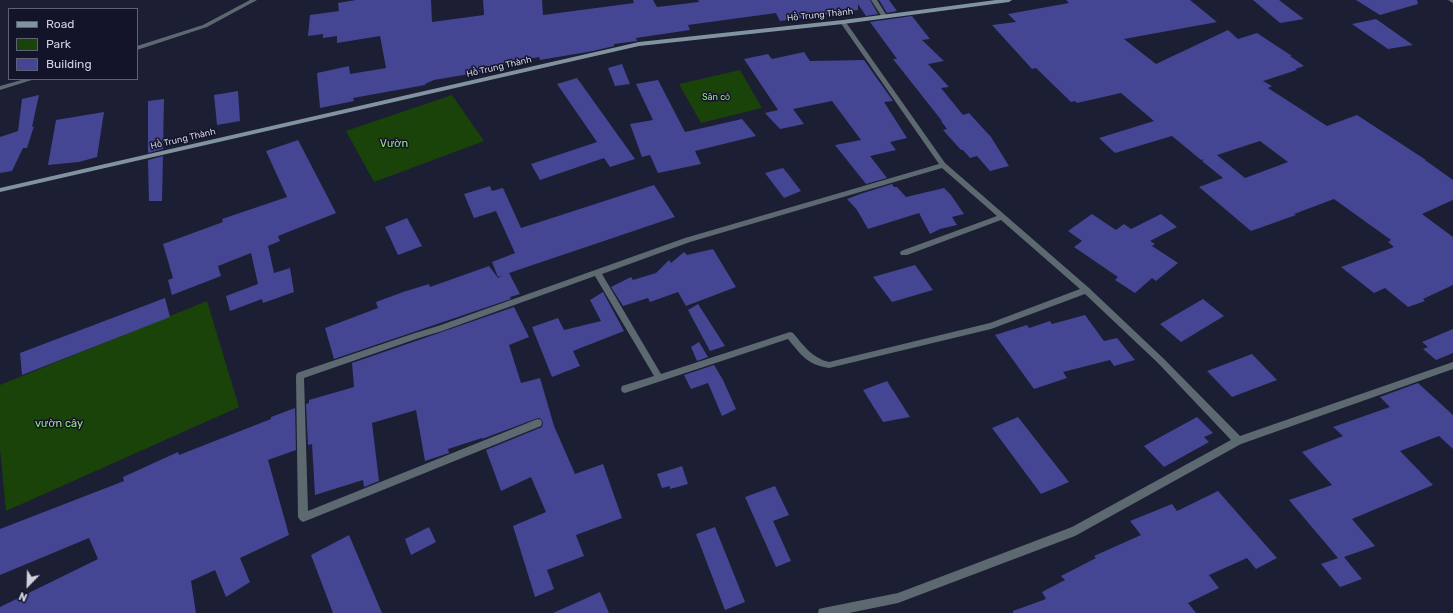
<!DOCTYPE html>
<html>
<head>
<meta charset="utf-8">
<style>
	body { margin:0 }
	#map { position:relative; width:1453px; height:613px; overflow:hidden; background:#1c1e33; font-family:Rubik,sans-serif }
	canvas { display:block }
	.legend { position:absolute; left:8px; top:8px; width:130px; height:72px; box-sizing:border-box; background:#131429; border:1px solid #5f6073; margin:0; padding:5px 7px; list-style:none; font-size:12px; color:#d0d2e1 }
	.legend li { display:flex; align-items:center; gap:8px; height:20px }
	.legend b { width:20px; border:1px solid #5f6073 }
	.north { position:absolute; left:8px; top:565px; width:40px; height:40px; -webkit-text-stroke:3px #131429; paint-order:stroke; rotate:203deg; font-size:11px; font-weight:700; line-height:16px; text-align:center; color:#d0d2e1 }
	.north::after { content:''; display:block; margin:auto; width:14px; height:18px; background:#d0d2e1; clip-path:polygon(50% 0,100% 100%,50% 72%,0 100%) }
</style>
</head>
<body>
<div id="map">
<canvas width="1453" height="613"></canvas>
<ul class="legend">
<li><b style="height:5px;background:#80939f"></b>Road</li>
<li><b style="height:11px;background:#194309"></b>Park</li>
<li><b style="height:11px;background:#444593"></b>Building</li>
</ul>
<div class="north">N</div>
</div>
<script>
const context = document.querySelector('canvas').getContext('2d');
context.lineJoin = 'round';
function paint(path, color) { context.fillStyle = color; context.fill(path, 'evenodd'); }
function label(font, color, halo, rows, align = 'center') {
  context.font = font + ' Rubik,sans-serif'; context.lineWidth = 3; context.setLineDash([]); context.textBaseline = 'middle'; context.strokeStyle = halo; context.fillStyle = color; for (const [text, x, y, turn = 0] of rows) {
    context.save(); context.translate(x, y); context.rotate((+turn || 0) * Math.PI / 180); context.textAlign = isNaN(turn) ? turn : align; if (halo) context.strokeText(text, 0, 0); context.fillText(text, 0, 0); context.restore();
  }
}
const green = new Path2D(`
	M740,70L762,108L701,123L679,84Z
	M452,95L484,141L374,182L346,131Z
	M207,301L239,407L6,511L0,449V385Z`);
const building = new Path2D(`
	M356,0H431L432,22L484,15L483,0H542L543,15L634,3L633,0H653L657,7L699,2L698,0H870L878,14L866,16L858,4V10L780,21L776,13L688,25L690,30L636,38L637,41L614,44V46L593,51L540,60L539,57L497,65V66L486,68L487,71L434,80L425,84V85L353,98L354,101L320,108L317,73L349,66L350,74L386,68L380,36L337,43V36L323,38V34L308,36L310,15L339,11L338,3Z
	M879,0H889L897,11L887,13Z
	M1066,0H1190L1217,22L1124,39L1156,64L1228,30L1238,39L1257,33L1292,56H1290L1304,66L1295,69L1297,70L1263,81L1272,86L1268,88L1327,126L1357,115L1426,160H1425L1453,180V200L1422,214L1453,237V285L1423,299L1425,301L1408,307L1385,288L1374,293L1341,267L1394,247L1388,242L1391,240L1334,199L1294,214L1296,215L1251,231L1199,187L1223,178L1202,161L1204,159L1201,160L1172,136L1115,153L1099,138L1154,121L1121,93L1077,103L1075,101L1071,102L1036,68L1032,69L992,25L1016,22L1008,14L1069,3ZM1260,141L1288,162L1245,178L1217,155Z
	M1253,0H1279L1304,19L1280,23Z
	M1356,0H1417L1418,4L1380,15Z
	M912,16L930,39L922,40L944,61L928,64L949,87L941,88L963,115L969,113L991,137L1009,166L990,171L977,156L970,158L963,150H961L943,130L947,129L941,121H942L893,59H897L870,22Z
	M1376,19L1413,45L1388,49L1352,24Z
	M804,52L810,61L864,60L893,101L884,102L907,138L890,142L896,150L870,156L887,178L866,184L835,145L861,140L832,101L793,109L804,124L780,129L765,113L778,110L744,59L768,54L772,59Z
	M622,64L630,84L615,86L608,68Z
	M577,78L635,159L610,167L604,158L540,180L531,164L597,142L557,84Z
	M658,80L685,132L742,119L756,136L695,151L701,164L658,173L650,155L642,157L630,124L653,120L636,84Z
	M238,91L240,121L217,125L214,95Z
	M39,95L32,127L34,126L27,148H23L12,171L0,173V137L18,131L22,99Z
	M164,99L163,149L148,153V101Z
	M104,112L97,157L79,162L48,165L56,120Z
	M298,140L336,213L278,236L280,241L268,246L274,273L290,268L294,292L263,303L262,299L230,311L226,296L258,284L251,253L218,266L221,276L172,295L168,280L173,278L163,244L223,222L222,219L287,197L266,151Z
	M163,156L162,201H149L148,160Z
	M783,168L788,174L801,191L784,198L765,173Z
	M892,184L894,187H897L906,197L944,188L951,195L964,214L952,217L957,225L940,229L930,234L919,213L868,229L857,210L847,199L860,194Z
	M654,185L675,217L509,273L520,294L510,297L511,299L334,359L325,328L378,308L376,302L403,292L429,284L430,287L489,266L498,278L503,275L498,277L492,262L515,253L496,211L474,218L464,194L490,186L492,191L503,188L521,228Z
	M1092,214L1116,230L1124,224L1131,229L1161,214L1177,227L1150,241L1155,244L1152,246L1178,263L1156,281L1152,278L1135,293L1115,280L1118,277L1074,247L1082,241L1068,231Z
	M407,218L422,246L398,255L385,227Z
	M713,249L736,287L686,306L678,292L650,302L648,298L623,306L611,287L631,277L633,280L656,273L669,260L671,263L684,252L687,255Z
	M915,265L933,290L892,302L873,277Z
	M603,292L624,331L573,351L580,366L552,377L532,327L558,318L564,330L601,321L590,300Z
	M165,298L170,317L22,375L20,353Z
	M1203,299L1224,316L1181,342L1160,324Z
	M698,304L725,346L710,351L688,310Z
	M514,307L529,337L509,345L521,383L540,378L554,426L575,474L603,464L622,518L576,535L584,556L547,570L554,589L535,597L513,526L546,512L531,477L501,491L486,450L542,427L543,423L541,419L538,418L482,439V438L448,449L449,453L425,461L416,410L372,423L379,481L364,487L363,480L315,495L312,444L308,445L306,404L309,403V400L354,387L352,363Z
	M1085,315L1104,341L1117,338L1135,360L1114,366L1110,360L1063,372L1067,378L1034,389L995,335L1027,325L1029,328L1050,321L1052,324Z
	M1453,329V353L1436,360L1423,349L1428,347L1422,342Z
	M699,342L708,357L697,361L691,347Z
	M1252,354L1277,380L1232,397L1207,371Z
	M714,365L723,380L736,409L722,416L708,383L691,389L684,375Z
	M887,381L910,417L883,422L863,390Z
	M1418,383L1453,415V449L1439,436L1400,451L1433,485L1352,519L1375,546L1344,557L1362,579L1340,587L1321,564L1338,558L1289,500L1332,485L1302,452L1343,436L1333,427L1390,407L1380,397Z
	M295,408L296,450L268,460L289,535L240,558L250,582L226,597L215,570L191,581L196,613H0V607L98,559L89,538L0,575V529L124,481L123,477L178,452L179,455L271,419V417Z
	M1018,417L1069,482L1041,494L992,428Z
	M1197,417L1213,433L1204,437L1209,442L1164,467L1144,446Z
	M682,466L688,484L670,489V486L662,488L657,474Z
	M775,486L789,515L773,521L791,561L776,567L745,497Z
	M1218,491L1277,558L1256,569L1247,558L1209,575L1219,588L1188,603L1196,613H1013V611L1046,599L1042,592L1065,580L1061,576L1096,558L1094,556L1141,535L1130,521L1172,504L1177,511Z
	M429,527L436,542L411,555L405,539Z
	M715,527L745,602L725,610L696,534Z
	M349,535L382,613H333L311,555Z
	M600,592L609,613H553Z`);
const street = new Path2D(`
	M250,0H257L207,27L137,50V46L203,25Z
	M871,0H877L887,16L886,17H882Z
	M1448,0H1453V3Z
	M843,20L845,21L945,163L1089,288L1164,359L1240,436L1453,362V369L1241,444L1075,536L898,603L849,613H818L819,609L823,608L898,593L1072,527L1231,440L1158,363L1085,294L991,329L829,368C808,365 801,355 788,339L625,393L622,392L621,389L622,386L654,376L595,276L442,331L419,338L304,378L308,511C384,481 459,450 535,420L538,419L541,420L542,423L541,426C462,458 383,490 303,522L300,520L298,517L296,376L297,373L415,333L438,326L685,238L939,164L840,22ZM942,168L997,216L901,251L900,253L901,255H907L1001,220L1080,289L990,323L829,362C812,358 804,346 793,333L790,332L661,374L602,274L690,242Z
	M25,79H35L0,90V86Z`);
const secondary = new Path2D(`
	M996,0H1012L1009,2L843,24L639,46L0,192V188L639,42L843,20Z`);
const farStreetnames = [
	["Hồ Trung Thành",820,15,-6],
	["Hồ Trung Thành",499,67,-13],
	["Hồ Trung Thành",183,139,-13]
];
const farParknames = [
	["Sân cỏ",716,97]
];
const parkNames = [
	["Vườn",394,144],
	["vườn cây",59,424]
];
paint(green, '#194309');
paint(building, '#444593');
paint(street, '#5d6971');
paint(secondary, '#80939f');
label('9px', '#d0d2e1', '#131429', farStreetnames);
label('9px', '#98e680', '#131429', farParknames);
label('11px', '#98e680', '#131429', parkNames);
</script>
</body>
</html>
